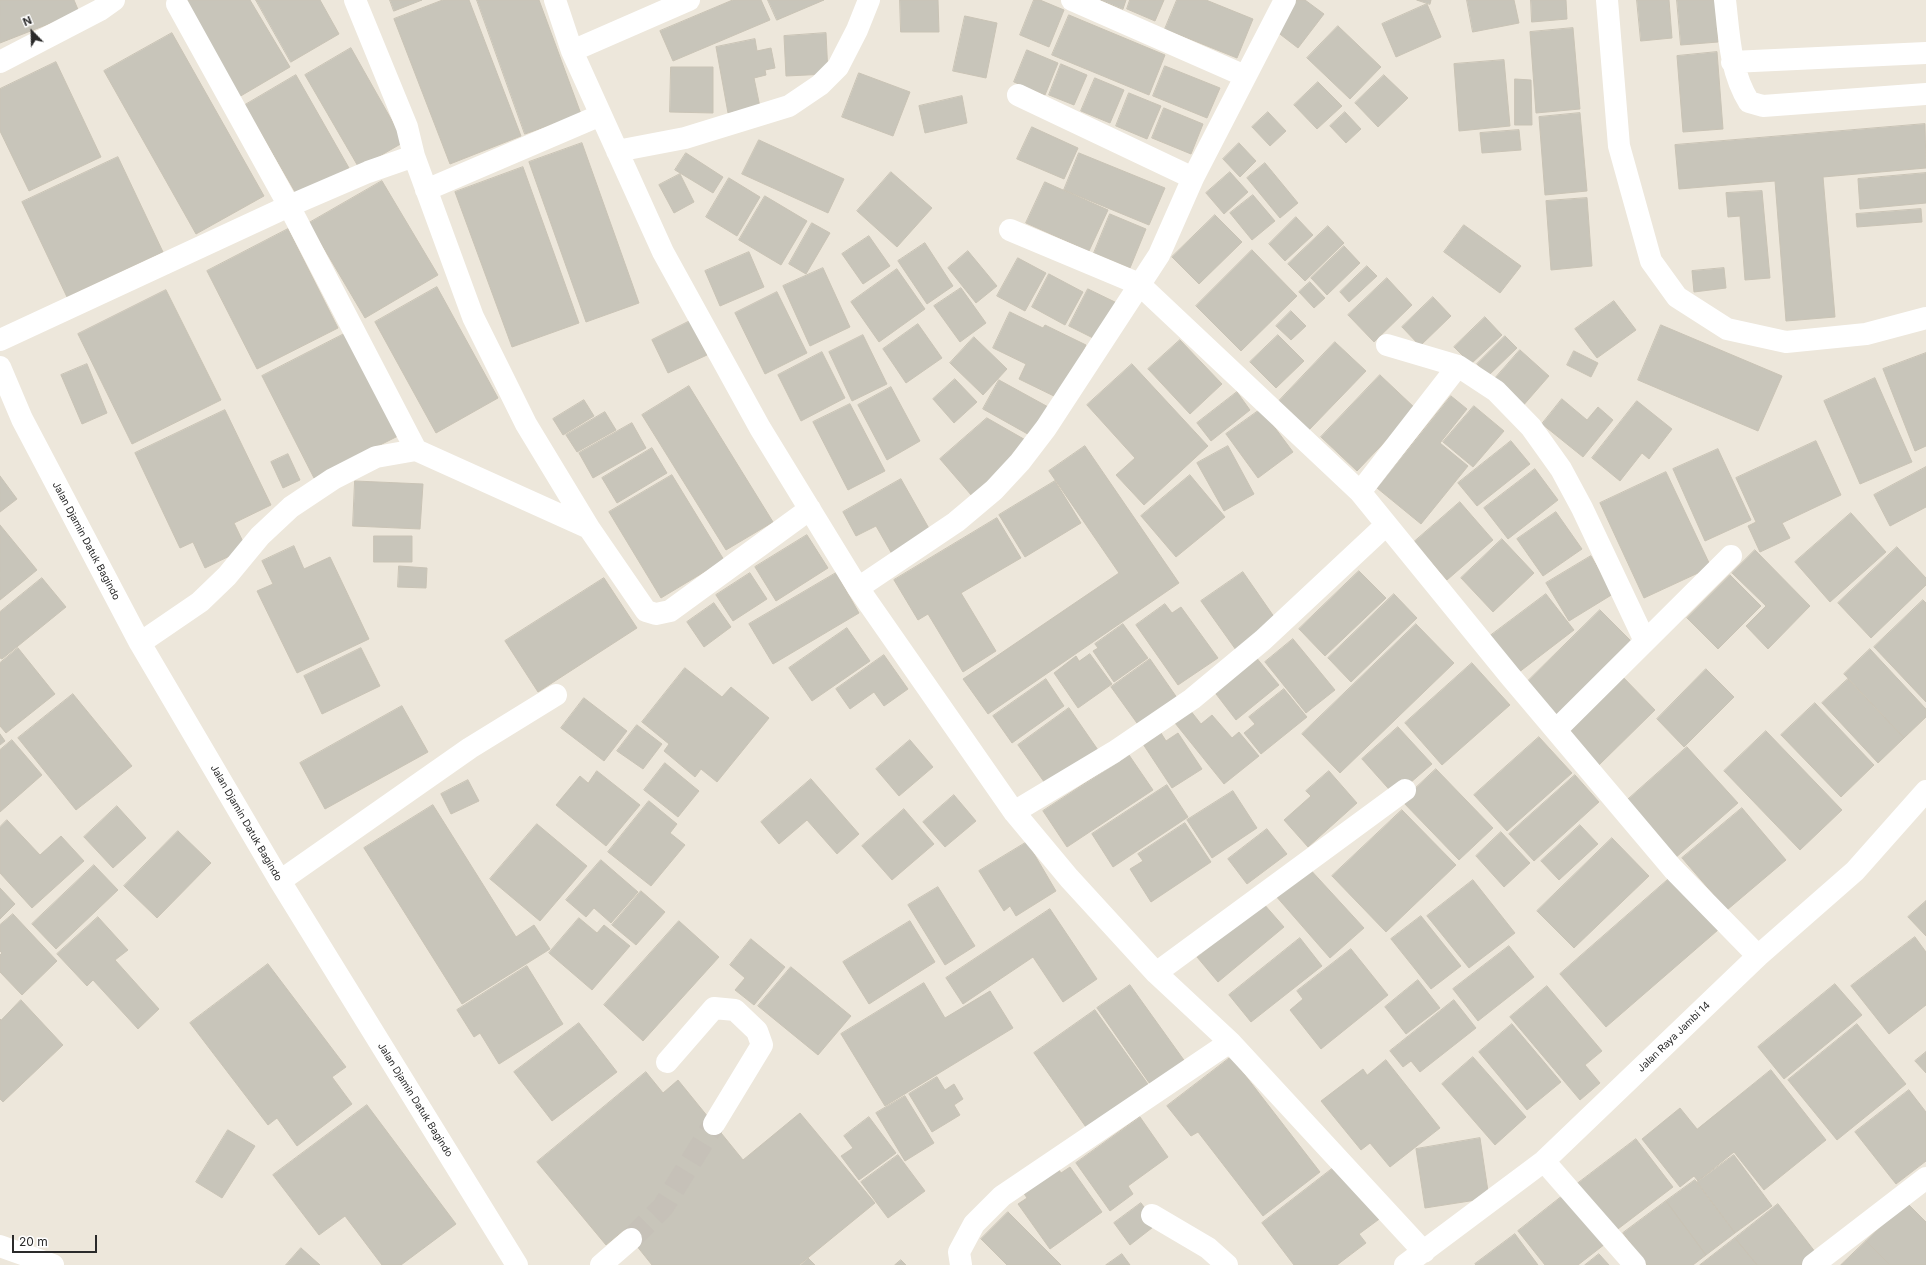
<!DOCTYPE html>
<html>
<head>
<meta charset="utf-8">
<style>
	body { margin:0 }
	#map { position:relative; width:1926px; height:1265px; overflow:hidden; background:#ede7db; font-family:Inter,sans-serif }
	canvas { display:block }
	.north { position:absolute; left:12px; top:12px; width:40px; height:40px; -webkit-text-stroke:3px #fff; paint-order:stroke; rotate:337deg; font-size:11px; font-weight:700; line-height:16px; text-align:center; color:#2a2a2a }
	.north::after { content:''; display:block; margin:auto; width:14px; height:18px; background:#2a2a2a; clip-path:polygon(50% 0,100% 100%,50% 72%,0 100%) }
	.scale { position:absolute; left:12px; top:1235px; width:85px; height:18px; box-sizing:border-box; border:2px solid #2a2a2a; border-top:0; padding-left:5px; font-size:12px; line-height:14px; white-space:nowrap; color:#2a2a2a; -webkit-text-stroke:3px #fff; paint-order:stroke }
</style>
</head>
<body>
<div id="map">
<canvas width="1926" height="1265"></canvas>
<div class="north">N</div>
<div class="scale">20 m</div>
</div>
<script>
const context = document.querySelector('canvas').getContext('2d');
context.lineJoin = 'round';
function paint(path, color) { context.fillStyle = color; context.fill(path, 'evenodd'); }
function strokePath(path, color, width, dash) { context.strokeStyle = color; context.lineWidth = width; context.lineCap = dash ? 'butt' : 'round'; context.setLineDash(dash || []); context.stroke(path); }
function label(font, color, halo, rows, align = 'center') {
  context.font = font + ' Inter,sans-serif'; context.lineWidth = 3; context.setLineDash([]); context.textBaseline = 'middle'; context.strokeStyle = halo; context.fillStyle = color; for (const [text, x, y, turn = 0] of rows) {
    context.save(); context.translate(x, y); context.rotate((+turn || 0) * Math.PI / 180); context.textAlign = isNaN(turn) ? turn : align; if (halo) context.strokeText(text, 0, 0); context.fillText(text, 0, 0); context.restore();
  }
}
const building = new Path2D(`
	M0,0H74L79,12L0,43Z
	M182,0H250L290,67L239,97Z
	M256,0H320L339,34L291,62Z
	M390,0H422L394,11Z
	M443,0H469L521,136L450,164L394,19Z
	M477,0H539L581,114L525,134Z
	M733,0H761L770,20L673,61L660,31Z
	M768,0H824L777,20Z
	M900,0H938L939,32H901Z
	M1034,0H1040L1064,10L1049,47L1020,35Z
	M1101,0H1126L1123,9Z
	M1130,0H1164L1155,21L1127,9Z
	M1177,0H1206L1253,19L1237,58L1165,29Z
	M1294,0H1305L1324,14L1298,48L1272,28Z
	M1417,0H1431L1430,4Z
	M1467,0H1514L1519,23L1473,32Z
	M1531,0H1566L1567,19L1532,22Z
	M1637,0H1669L1672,38L1641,41Z
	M1677,0H1715L1718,42L1681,45Z
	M1427,4L1441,37L1396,57L1382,24Z
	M1069,15L1165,55L1149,95L1052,55Z
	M965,16L997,23L986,78L953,71Z
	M1338,26L1381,67L1350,99L1307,58Z
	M1573,28L1580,109L1536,113L1530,32Z
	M172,33L264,196L196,234L104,71Z
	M826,33L828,74L786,76L784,36Z
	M755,39L757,51L771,48L775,68L765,70L766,75L754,78L760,107L728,113L716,47Z
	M351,48L404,142L359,168L305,75Z
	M1027,50L1058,63L1045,95L1014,82Z
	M1717,52L1723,129L1683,132L1677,56Z
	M1504,60L1510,126L1459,131L1454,64Z
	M56,62L101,157L29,191L0,131V89Z
	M1061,64L1087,75L1074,105L1049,95Z
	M1165,66L1220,88L1207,118L1153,96Z
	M671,67H713V113L670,112Z
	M859,73L910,92L893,136L842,117Z
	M296,75L349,168L298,197L245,105Z
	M1384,75L1408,98L1378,127L1355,103Z
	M1095,78L1124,90L1110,123L1081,111Z
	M1515,79L1531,80L1532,125H1515Z
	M1318,82L1342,106L1317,129L1294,105Z
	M1129,93L1161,106L1147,139L1116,126Z
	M962,96L967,123L925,133L919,106Z
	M1164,108L1203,124L1191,154L1152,138Z
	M1268,112L1286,131L1270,146L1252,127Z
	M1345,112L1361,129L1346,143L1330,126Z
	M1580,113L1587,191L1545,195L1539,117Z
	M1925,124L1926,168L1823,177L1835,317L1786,321L1775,181L1679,189L1675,145Z
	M1032,127L1078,148L1064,179L1017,159Z
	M1519,130L1521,150L1482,153L1480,133Z
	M759,140L844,179L828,213L742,174Z
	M582,143L639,303L586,322L529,162Z
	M1239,143L1256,161L1240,177L1223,159Z
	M686,153L723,177L713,193L675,170Z
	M1079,153L1165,188L1149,225L1064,190Z
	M118,157L163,252L67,297L22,202Z
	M1265,163L1298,203L1280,218L1247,178Z
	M523,167L579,323L512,347L455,192Z
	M891,172L932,208L897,247L857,211Z
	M1230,172L1248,192L1224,214L1206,193Z
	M1926,173V203L1860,209L1858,179Z
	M680,174L694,202L674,213L659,185Z
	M729,178L760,197L737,236L706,217Z
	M382,181L438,275L365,318L309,223Z
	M1045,182L1108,210L1089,251L1026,223Z
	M1762,191L1770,278L1745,280L1740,216L1728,217L1726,193Z
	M1253,195L1275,221L1252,240L1230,213Z
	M765,196L807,221L781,265L739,240Z
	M1587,198L1592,266L1551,270L1546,201Z
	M1921,209L1922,222L1857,227L1856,214Z
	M1110,214L1146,229L1130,268L1094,253Z
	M1215,215L1242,242L1199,284L1172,257Z
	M1296,217L1313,235L1285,261L1269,244Z
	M812,223L830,233L806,274L789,264Z
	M1464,225L1521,266L1500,293L1444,252Z
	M1328,226L1344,243L1305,281L1288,264Z
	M288,229L338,328L257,369L207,271Z
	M869,236L890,266L863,284L842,254Z
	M925,243L953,286L927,304L898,261Z
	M1344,246L1360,263L1327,295L1311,278Z
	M1252,250L1297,296L1241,351L1196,306Z
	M968,251L997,286L976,303L948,268Z
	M749,252L764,287L720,306L705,271Z
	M1018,258L1046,273L1025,311L997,296Z
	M1367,266L1377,276L1349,302L1340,292Z
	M823,268L850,327L810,346L783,286Z
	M1724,268L1726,288L1694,292L1692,271Z
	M897,269L925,309L879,342L851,302Z
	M1049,274L1083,292L1065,325L1032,307Z
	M1387,278L1412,305L1374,342L1348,315Z
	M1310,282L1325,298L1314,308L1299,292Z
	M437,287L498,398L436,433L375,322Z
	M961,288L986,323L960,342L934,306Z
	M1088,289L1119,304L1099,341L1069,326Z
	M166,290L221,400L132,444L78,334Z
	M777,292L807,353L765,374L735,313Z
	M1433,297L1451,316L1420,346L1402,327Z
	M1614,301L1636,330L1597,358L1575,329Z
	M1291,311L1306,326L1291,340L1276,326Z
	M1010,312L1043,328L1045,325L1086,345L1060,399L1019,379L1026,364L993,348Z
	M1485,317L1502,335L1471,364L1454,347Z
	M690,321L707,355L668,373L652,340Z
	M918,324L942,358L906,383L883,349Z
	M1661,325L1782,376L1758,431L1638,380Z
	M346,333L398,436L314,478L262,376Z
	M863,335L887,384L852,401L829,352Z
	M1278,335L1304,361L1276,388L1250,362Z
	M1505,336L1517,348L1488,376L1477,364Z
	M974,337L1007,369L983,395L950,363Z
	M1180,340L1222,384L1190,414L1148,369Z
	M1335,342L1366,371L1309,430L1279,401Z
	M1520,350L1549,376L1521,408L1491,383Z
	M1574,351L1598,363L1591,377L1567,365Z
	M822,352L845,398L801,421L778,375Z
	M1926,353V446L1915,451L1883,369Z
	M87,364L107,413L82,424L61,375Z
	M1132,364L1208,446L1144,505L1116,475L1135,458L1087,405Z
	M1380,375L1416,409L1357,471L1321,437Z
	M1875,378L1912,462L1860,484L1824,401Z
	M955,379L977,402L954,423L933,399Z
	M999,380L1050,408L1033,437L983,409Z
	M689,386L773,522L726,550L642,415Z
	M891,387L920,441L887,460L858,405Z
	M1237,392L1250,410L1211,441L1197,423Z
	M1451,396L1467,409L1440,443L1468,466L1421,524L1377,488Z
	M1562,399L1587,420L1598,407L1613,420L1583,457L1542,424Z
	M584,400L594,416L563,435L553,419Z
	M1637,401L1672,429L1649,459L1642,453L1620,481L1592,458Z
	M850,404L885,471L848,490L813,422Z
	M1474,406L1504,431L1473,467L1443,442Z
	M1261,409L1293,452L1258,478L1226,434Z
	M225,410L271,505L234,523L246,548L205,568L193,542L180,548L135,453Z
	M605,412L616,430L577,452L566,435Z
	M987,418L1029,442L972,496L940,459Z
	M632,423L646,448L593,478L579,453Z
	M1511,441L1530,464L1477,506L1458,483Z
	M1816,441L1841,495L1782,523L1790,538L1760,552L1748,526L1756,522L1736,478Z
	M1085,446L1179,583L988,714L963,679L1119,573L1049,471Z
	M1228,446L1254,494L1224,511L1197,463Z
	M652,448L667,473L617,503L602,478Z
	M1718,449L1751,520L1705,541L1673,469Z
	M288,454L300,480L283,488L271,462Z
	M1926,467V507L1890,526L1874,495Z
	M1535,469L1558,500L1508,539L1484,508Z
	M1666,472L1711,567L1644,598L1600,503Z
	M672,475L724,560L661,598L609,512Z
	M1190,475L1225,517L1176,557L1141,516Z
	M0,476L17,499L0,512Z
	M901,479L931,532L892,554L876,526L856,536L843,512Z
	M355,481L423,484L420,529L353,526Z
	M1055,481L1081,523L1025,557L999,515Z
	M1460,502L1493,540L1447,580L1414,542Z
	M1556,512L1582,549L1543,576L1517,539Z
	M1851,513L1886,552L1830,602L1795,562Z
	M997,518L1021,558L961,593L996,651L963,672L928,614L918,620L894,580Z
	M0,525L37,570L0,600Z
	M807,535L828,568L776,601L755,567Z
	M374,536H412V562H374Z
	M1502,539L1534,573L1493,612L1461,578Z
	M294,546L304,569L330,557L369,639L297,673L257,591L273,584L262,561Z
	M1897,547L1926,578V585L1871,638L1838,603Z
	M1755,550L1810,606L1768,649L1746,626L1766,606L1732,573Z
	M1591,556L1613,594L1569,621L1546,583Z
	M399,566L427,568L426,588L398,587Z
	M1359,571L1386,598L1325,656L1299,629Z
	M1243,572L1277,621L1236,650L1201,601Z
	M750,573L767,599L733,621L716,595Z
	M836,573L859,613L773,664L749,624Z
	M1730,575L1761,606L1718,649L1687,618Z
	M42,578L66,607L2,659L0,658V612Z
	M604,578L637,628L538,692L505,641Z
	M1394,594L1417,618L1351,682L1328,658Z
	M1546,594L1574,630L1514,676L1486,639Z
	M1923,600L1926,603V702L1874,647Z
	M714,603L731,627L704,647L687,622Z
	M1165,604L1172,613L1181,607L1218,658L1178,685L1136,625Z
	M1600,610L1632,642L1556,716L1524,685Z
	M1123,624L1148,658L1114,682L1093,651L1098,648L1095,644Z
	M1416,624L1454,663L1340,773L1302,734Z
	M847,628L870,661L812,701L789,668Z
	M1293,639L1335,690L1306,713L1265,662Z
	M18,648L55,694L6,733L0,726V663Z
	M361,648L380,686L322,714L304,676Z
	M1870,649L1926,709V717L1904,738L1844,674Z
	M1090,654L1112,684L1078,708L1054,673L1076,656L1079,661Z
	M884,655L908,689L884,706L874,692L850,709L836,689Z
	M1255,656L1279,685L1236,720L1213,690Z
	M1150,659L1180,702L1142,730L1111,687Z
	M1472,663L1510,705L1442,765L1405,723Z
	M685,668L722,697L731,687L769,718L717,782L701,769L695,777L664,751L669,744L642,722Z
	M1706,669L1734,697L1684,747L1657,719Z
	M1619,673L1655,710L1598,766L1562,729Z
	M1046,679L1064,706L1012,743L993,716Z
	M1848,679L1904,738L1878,763L1822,703Z
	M1284,689L1307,717L1261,754L1244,733L1255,724L1249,717Z
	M73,694L132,766L76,810L18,738Z
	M584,698L627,731L604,761L561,728Z
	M1815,703L1874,765L1841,797L1781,735Z
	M402,706L428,752L325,809L300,763Z
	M1069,708L1098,750L1047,786L1018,745Z
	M1190,710L1201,724L1212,715L1232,738L1239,732L1259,756L1224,784L1175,723Z
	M637,725L662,744L643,769L617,751Z
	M1398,727L1432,764L1395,796L1362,759Z
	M1766,731L1842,810L1800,850L1724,771Z
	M1161,733L1166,741L1178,733L1202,769L1172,788L1143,744Z
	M0,734L5,741L0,745Z
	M1539,737L1572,773L1507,831L1474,795Z
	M12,740L42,775L0,812V750Z
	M910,740L933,767L899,796L876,769Z
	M1687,747L1738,803L1674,859L1624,803Z
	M1129,755L1153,790L1067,847L1043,811Z
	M665,763L699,791L678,817L644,790Z
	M1436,769L1493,828L1459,860L1402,801Z
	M597,771L640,805L606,846L556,805L580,776L588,783Z
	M1329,771L1357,803L1308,847L1284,820L1311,796L1306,791Z
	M1575,775L1599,802L1534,861L1509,834Z
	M811,779L859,834L837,854L807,820L779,844L761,822Z
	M468,780L479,801L451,814L441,794Z
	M1167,785L1188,817L1113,867L1092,834Z
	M1233,791L1257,828L1212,858L1187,820Z
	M954,795L976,821L945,847L923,822Z
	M649,801L677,824L670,833L685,845L651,886L608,852Z
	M433,805L516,937L534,925L550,949L462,1004L364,848Z
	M117,806L146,838L113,868L84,837Z
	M1742,808L1786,860L1727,910L1682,858Z
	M904,809L934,844L892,880L862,846Z
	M1402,810L1456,865L1386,932L1332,876Z
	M7,820L40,855L61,836L84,861L32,908L0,873V827Z
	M1185,823L1211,862L1151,902L1130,869L1143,861L1138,854Z
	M537,824L587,866L540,921L490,879Z
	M1580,825L1598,844L1559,880L1541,861Z
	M1267,829L1287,854L1247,884L1228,859Z
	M178,831L211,863L157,918L124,886Z
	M1501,832L1530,863L1504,887L1476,856Z
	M1612,838L1649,876L1574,948L1537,911Z
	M1027,842L1056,891L1016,916L1010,906L1004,911L979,871Z
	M601,860L638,892L611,923L594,908L586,917L566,900Z
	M94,865L118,890L56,949L32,924Z
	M1307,866L1364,928L1330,958L1275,895Z
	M1671,877L1718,930L1606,1027L1560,974Z
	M1473,880L1515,933L1469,968L1427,916Z
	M938,887L975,946L945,965L908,905Z
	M0,888L15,904L0,919Z
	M641,891L665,912L636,945L612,925Z
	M1926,901V936L1908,917Z
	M1263,903L1284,927L1218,982L1197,957Z
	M1050,909L1097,979L1063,1002L1033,957L963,1004L946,978Z
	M13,914L57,961L22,995L0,972V955L2,953L0,951V925Z
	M1421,916L1461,966L1431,989L1391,939Z
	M98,917L128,950L115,960L159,1009L138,1029L93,980L87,986L57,954Z
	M579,918L597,933L604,925L630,946L592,990L549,953Z
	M679,921L719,957L643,1041L604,1005Z
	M910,921L935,962L869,1004L843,962Z
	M1915,937L1926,952V1005L1889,1034L1851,986Z
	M1300,938L1322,966L1251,1022L1229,995Z
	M751,939L785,967L754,1005L735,990L745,978L730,965Z
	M1509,946L1534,977L1478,1021L1453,989Z
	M1351,949L1388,995L1321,1049L1290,1010L1303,999L1297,991Z
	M268,964L346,1067L332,1077L352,1104L297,1146L277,1118L268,1125L190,1023Z
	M527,966L563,1024L499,1064L480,1033L474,1037L457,1010Z
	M791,967L851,1016L818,1055L758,1006Z
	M1418,980L1440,1008L1406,1034L1385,1007Z
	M924,983L945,1018L990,991L1013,1028L885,1106L841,1034Z
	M1835,984L1862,1015L1784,1079L1758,1047Z
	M1130,985L1186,1063L1152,1087L1097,1008Z
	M1547,986L1602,1051L1585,1065L1600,1083L1580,1100L1510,1017Z
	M21,1000L63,1045L3,1102L0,1099V1019L1,1020Z
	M1454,1000L1476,1028L1420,1072L1411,1061L1403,1067L1390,1051Z
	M1095,1010L1150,1087L1088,1130L1034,1053Z
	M579,1023L617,1072L552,1121L514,1072Z
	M1512,1024L1561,1082L1527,1110L1479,1052Z
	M1857,1024L1906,1084L1837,1140L1788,1080Z
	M1926,1052V1073L1915,1061Z
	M1231,1057L1320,1172L1263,1216L1198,1132L1191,1136L1167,1106Z
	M1473,1057L1526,1117L1495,1145L1442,1084Z
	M1386,1060L1440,1128L1390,1167L1370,1143L1361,1150L1321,1101L1363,1069L1367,1075Z
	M1771,1070L1826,1140L1764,1190L1734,1152L1698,1181L1694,1176L1680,1187L1642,1139L1680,1108L1697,1129Z
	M646,1072L663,1093L678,1080L743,1160L800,1113L875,1203L799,1265H652L624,1230L606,1245L537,1162Z
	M937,1077L945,1090L954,1084L963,1099L954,1105L960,1115L932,1132L909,1094Z
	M1909,1090L1926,1112V1161L1896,1184L1855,1132Z
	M905,1096L934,1143L905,1161L876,1113Z
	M367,1105L456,1224L401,1265H382L345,1216L319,1235L273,1175Z
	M869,1117L896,1153L859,1180L841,1156L853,1148L844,1136Z
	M1140,1117L1168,1157L1128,1186L1133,1194L1110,1211L1076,1163Z
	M228,1130L255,1146L222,1198L196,1182Z
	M1480,1138L1489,1198L1425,1208L1416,1149Z
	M1636,1139L1673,1187L1614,1232L1577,1184Z
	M898,1155L925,1191L888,1218L861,1182Z
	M1734,1155L1772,1206L1735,1233L1697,1182Z
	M1341,1162L1382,1217L1359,1234L1366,1243L1337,1265H1294L1262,1223Z
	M1055,1164L1061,1173L1070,1167L1102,1212L1050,1249L1018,1204L1027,1198L1021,1189Z
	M1695,1180L1735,1233L1706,1255L1666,1201Z
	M1565,1194L1605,1244L1578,1265H1545L1518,1231Z
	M1666,1201L1706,1255L1693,1265H1647L1623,1233Z
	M1906,1202L1926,1222V1265H1890L1866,1241Z
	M1141,1203L1157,1224L1130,1245L1114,1223Z
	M1778,1204L1816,1253L1801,1265H1757L1735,1238Z
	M1008,1212L1061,1265H1007L981,1239Z
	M1515,1234L1538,1265H1476L1475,1264Z
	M1735,1238L1757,1265H1700Z
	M1866,1241L1890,1265H1841Z
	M301,1248L320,1265H286Z
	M1122,1254L1130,1265H1106Z
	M1599,1254L1609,1265H1585Z
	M808,1258L815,1265H801Z
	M901,1260L906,1265H895Z`);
const minorTunnel = new Path2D(`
	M631,1239L663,1207L714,1124`);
const minor = new Path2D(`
	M555,0L572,51L663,252L760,428L858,588L1014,812L1069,878L1156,973L1230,1042L1424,1252
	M1072,0L1245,76
	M1607,0L1619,146L1651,261L1677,297L1727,329L1786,342L1866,334L1926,318
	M1725,0C1729,35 1730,72 1749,102L1763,106L1926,94
	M177,4L289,206L416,450
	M572,51L689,0
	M0,62L100,10L114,0
	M1732,62L1926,53
	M1018,95L1193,178
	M617,151L685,138L789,106L820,85L838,67L857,30L869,0
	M414,156L473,317L526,424L589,528L646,611L656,614L670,611L810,509
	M426,190L601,115
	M1010,230L1139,284L1360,492L1510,676L1673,869L1758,956
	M0,340L289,206L368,172L414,156L407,127L355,0
	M1387,345L1458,366L1496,391L1531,427L1561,469L1582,508L1645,641
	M0,367L22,419L140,643L280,881L517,1265
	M1360,492L1458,366
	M858,588L956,522L994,490L1020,462L1046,428L1159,255L1193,178L1285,0
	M140,643L200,602L227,576L260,536L291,507L333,479L376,457L416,450L589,528
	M1556,730L1731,556
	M1014,812L1114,752L1192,699L1263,640L1386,525
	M280,881L470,748L556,695
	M1156,973L1405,790
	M667,1062L714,1008L735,1010L757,1031L762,1045L714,1124
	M1544,1161L1635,1265
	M1152,1215L1208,1248L1227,1265
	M0,1246L53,1265
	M601,1265L631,1239
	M961,1265L959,1252L974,1224L1002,1196L1230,1042
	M1405,1265L1544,1161L1758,956L1855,871L1926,791
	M1813,1265L1926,1178`);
const streetNames = [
	["Jalan Djamin Datuk Bagindo",86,541,62],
	["Jalan Djamin Datuk Bagindo",246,823,60],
	["Jalan Raya Jambi 14",1674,1037,-44],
	["Jalan Djamin Datuk Bagindo",415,1100,58]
];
paint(building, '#c8c5ba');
strokePath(building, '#c9c3b5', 1);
strokePath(minorTunnel, '#c6c1b8', 22, [22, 11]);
strokePath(minor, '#fff', 22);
label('10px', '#2a2a2a', '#fff', streetNames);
</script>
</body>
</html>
